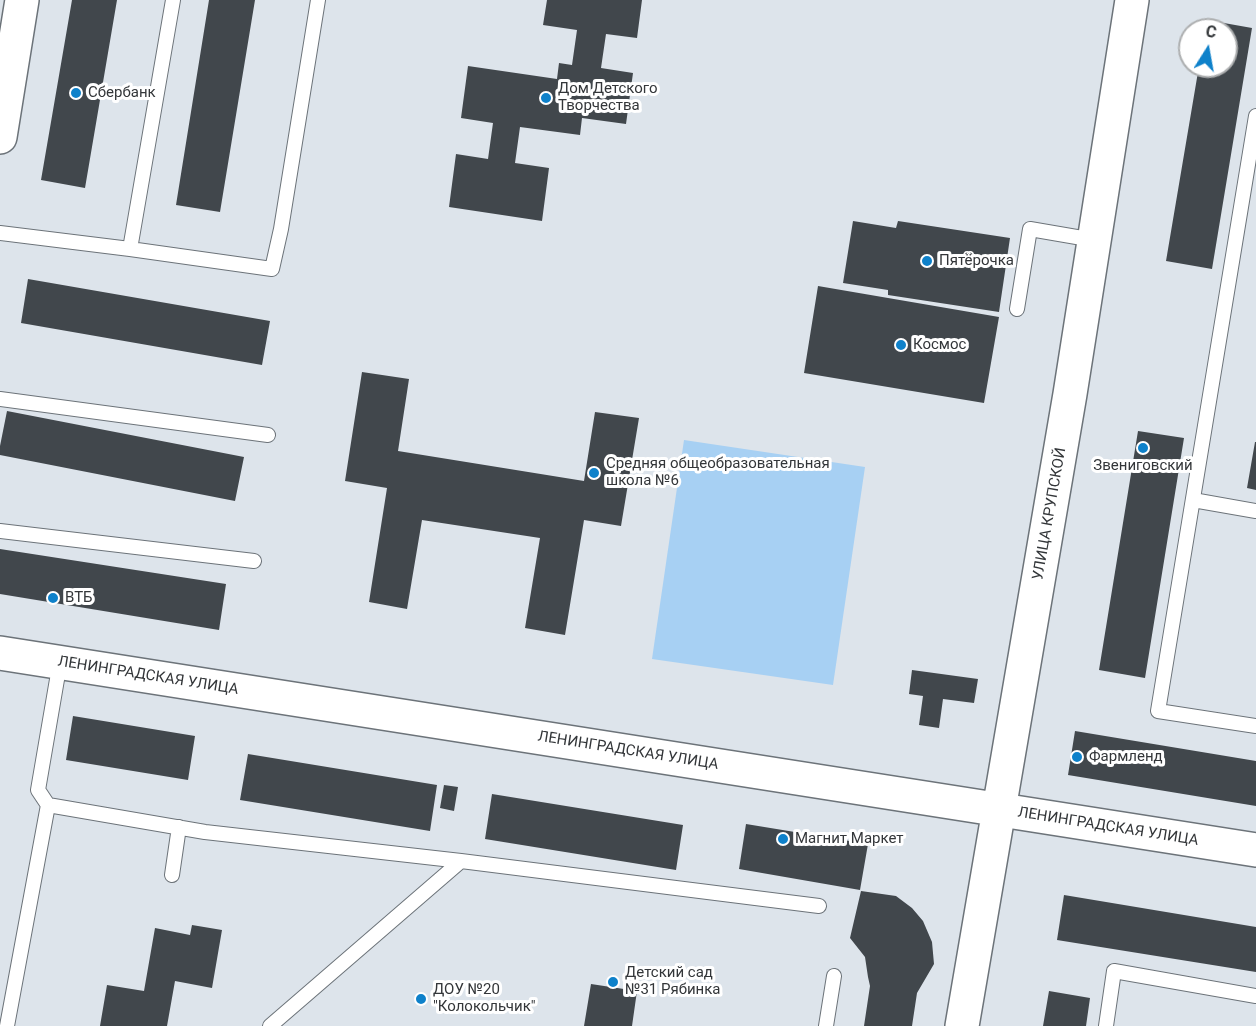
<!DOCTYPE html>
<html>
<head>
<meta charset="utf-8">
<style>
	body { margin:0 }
	#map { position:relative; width:1256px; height:1026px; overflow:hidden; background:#dde4eb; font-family:Roboto,sans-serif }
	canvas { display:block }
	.north { position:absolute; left:1178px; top:18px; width:60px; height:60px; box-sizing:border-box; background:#fff; border:2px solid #adafb0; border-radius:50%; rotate:11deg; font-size:16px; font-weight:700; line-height:24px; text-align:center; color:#333639 }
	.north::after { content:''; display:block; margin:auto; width:21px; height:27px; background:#0e81ca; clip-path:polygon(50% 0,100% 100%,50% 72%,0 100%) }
</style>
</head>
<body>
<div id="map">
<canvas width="1256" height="1026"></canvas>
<div class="north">С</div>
</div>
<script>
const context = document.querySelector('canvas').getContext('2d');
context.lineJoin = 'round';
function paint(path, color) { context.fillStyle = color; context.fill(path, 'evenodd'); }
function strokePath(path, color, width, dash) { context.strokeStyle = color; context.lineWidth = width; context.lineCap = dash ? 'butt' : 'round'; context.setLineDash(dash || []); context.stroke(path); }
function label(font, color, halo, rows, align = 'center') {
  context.font = font + ' Roboto,sans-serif'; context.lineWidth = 6; context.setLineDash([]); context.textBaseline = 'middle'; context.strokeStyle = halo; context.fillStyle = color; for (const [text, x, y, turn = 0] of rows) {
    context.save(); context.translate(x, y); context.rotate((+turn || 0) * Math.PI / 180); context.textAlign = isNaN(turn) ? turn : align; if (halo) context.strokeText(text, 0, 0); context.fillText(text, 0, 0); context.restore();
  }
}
const green = new Path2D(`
	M684,440L865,467L833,685L652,659Z`);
const building = new Path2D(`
	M72,0H117L85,188L41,180Z
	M209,0H255L220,212L176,205Z
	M547,0H642L637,38L606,34L601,68L633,73L626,124L582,118L580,135L520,127L515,163L549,168L542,221L449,207L456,154L488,159L493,123L461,118L468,66L557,79L559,63L572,65L577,30L543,25Z
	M1207,20L1252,28L1212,269L1166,261L1199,66H1226V30H1205Z
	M853,221L896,228L898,221L1010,238L999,312L888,295V290L843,283Z
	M28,279L270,321L262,365L21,323Z
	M818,286L999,317L984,403L804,373Z
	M362,372L409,379L398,451L584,481L595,412L639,418L621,526L584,520L565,635L525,628L540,538L422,520L407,609L369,602L387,488L345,481Z
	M7,411L244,457L235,501L0,455V446Z
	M1138,431L1184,438L1145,678L1099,670Z
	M1255,442H1256V490L1247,488Z
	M0,549L226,584L219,630L0,594Z
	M912,670L978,679L974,703L943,699L939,728L919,725L923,696L909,694Z
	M73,716L195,736L188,780L66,760Z
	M1075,731L1256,761V806L1068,775Z
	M248,754L437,785L430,831L240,800Z
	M444,785L458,787L454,811L440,808Z
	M492,794L683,825L676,870L485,839Z
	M746,824L868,844L860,890L739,869Z
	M861,891L896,896L912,908L923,921L932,942L934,964L917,993L912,1026H864L870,986L868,977L865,957L850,938Z
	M1064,895L1256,927V972L1057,940Z
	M192,925L222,930L212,988L175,981L167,1026H100L107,985L144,991L155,928L190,935Z
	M591,984L637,991L632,1026H584Z
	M1049,991L1090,998L1086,1026H1043Z`);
const lane = new Path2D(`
	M1256,116L1158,711L1256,726
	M0,233L130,249L272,269L281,229L318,0
	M130,249L173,0
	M1017,309L1030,229L1094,240
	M0,399L268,435
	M1193,500L1256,511
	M0,531L254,561
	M48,805L205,832L461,861L819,906
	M172,875L179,827
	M7,1026L48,805L38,790L60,662
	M270,1026L461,861
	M826,1026L834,976
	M1106,1026L1114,971L1256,996`);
const secondary = new Path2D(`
	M0,137L22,0
	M0,653L1256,850
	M962,1026L1070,394L1132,0`);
const markers = [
	[76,93,6,"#0e81ca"],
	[546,98,6,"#0e81ca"],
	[927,261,6,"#0e81ca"],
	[901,345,6,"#0e81ca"],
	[1143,448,6,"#0e81ca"],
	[594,473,6,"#0e81ca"],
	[53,598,6,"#0e81ca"],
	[1077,757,6,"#0e81ca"],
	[783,839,6,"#0e81ca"],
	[613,982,6,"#0e81ca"],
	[421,999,6,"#0e81ca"]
];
const poiNames = [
	["Дом Детского",558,89],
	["Творчества",558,106],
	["Сбербанк",88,93],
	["Пятёрочка",939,261],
	["Космос",913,345],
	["Средняя общеобразовательная",606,464],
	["школа №6",606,481],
	["Звениговский",1143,466,"center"],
	["ВТБ",65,598],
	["Фармленд",1089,757],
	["Магнит Маркет",795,839],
	["Детский сад",625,973],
	["№31 Рябинка",625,990],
	["ДОУ №20",433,990],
	["\"Колокольчик\"",433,1007]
];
const streetNames = [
	["УЛИЦА КРУПСКОЙ",1050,514,-80],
	["ЛЕНИНГРАДСКАЯ УЛИЦА",148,676,9],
	["ЛЕНИНГРАДСКАЯ УЛИЦА",628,751,9],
	["ЛЕНИНГРАДСКАЯ УЛИЦА",1108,827,9]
];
paint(green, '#a7d0f3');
paint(building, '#41474c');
strokePath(lane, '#6c7379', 16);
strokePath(secondary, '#6c7379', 36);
strokePath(lane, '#fff', 14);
strokePath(secondary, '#fff', 33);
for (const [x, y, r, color] of markers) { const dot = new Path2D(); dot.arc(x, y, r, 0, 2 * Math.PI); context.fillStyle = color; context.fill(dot); strokePath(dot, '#fff', 2); }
label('15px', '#333639', '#fff', poiNames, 'left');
label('15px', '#333639', '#fff', streetNames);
</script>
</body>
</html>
